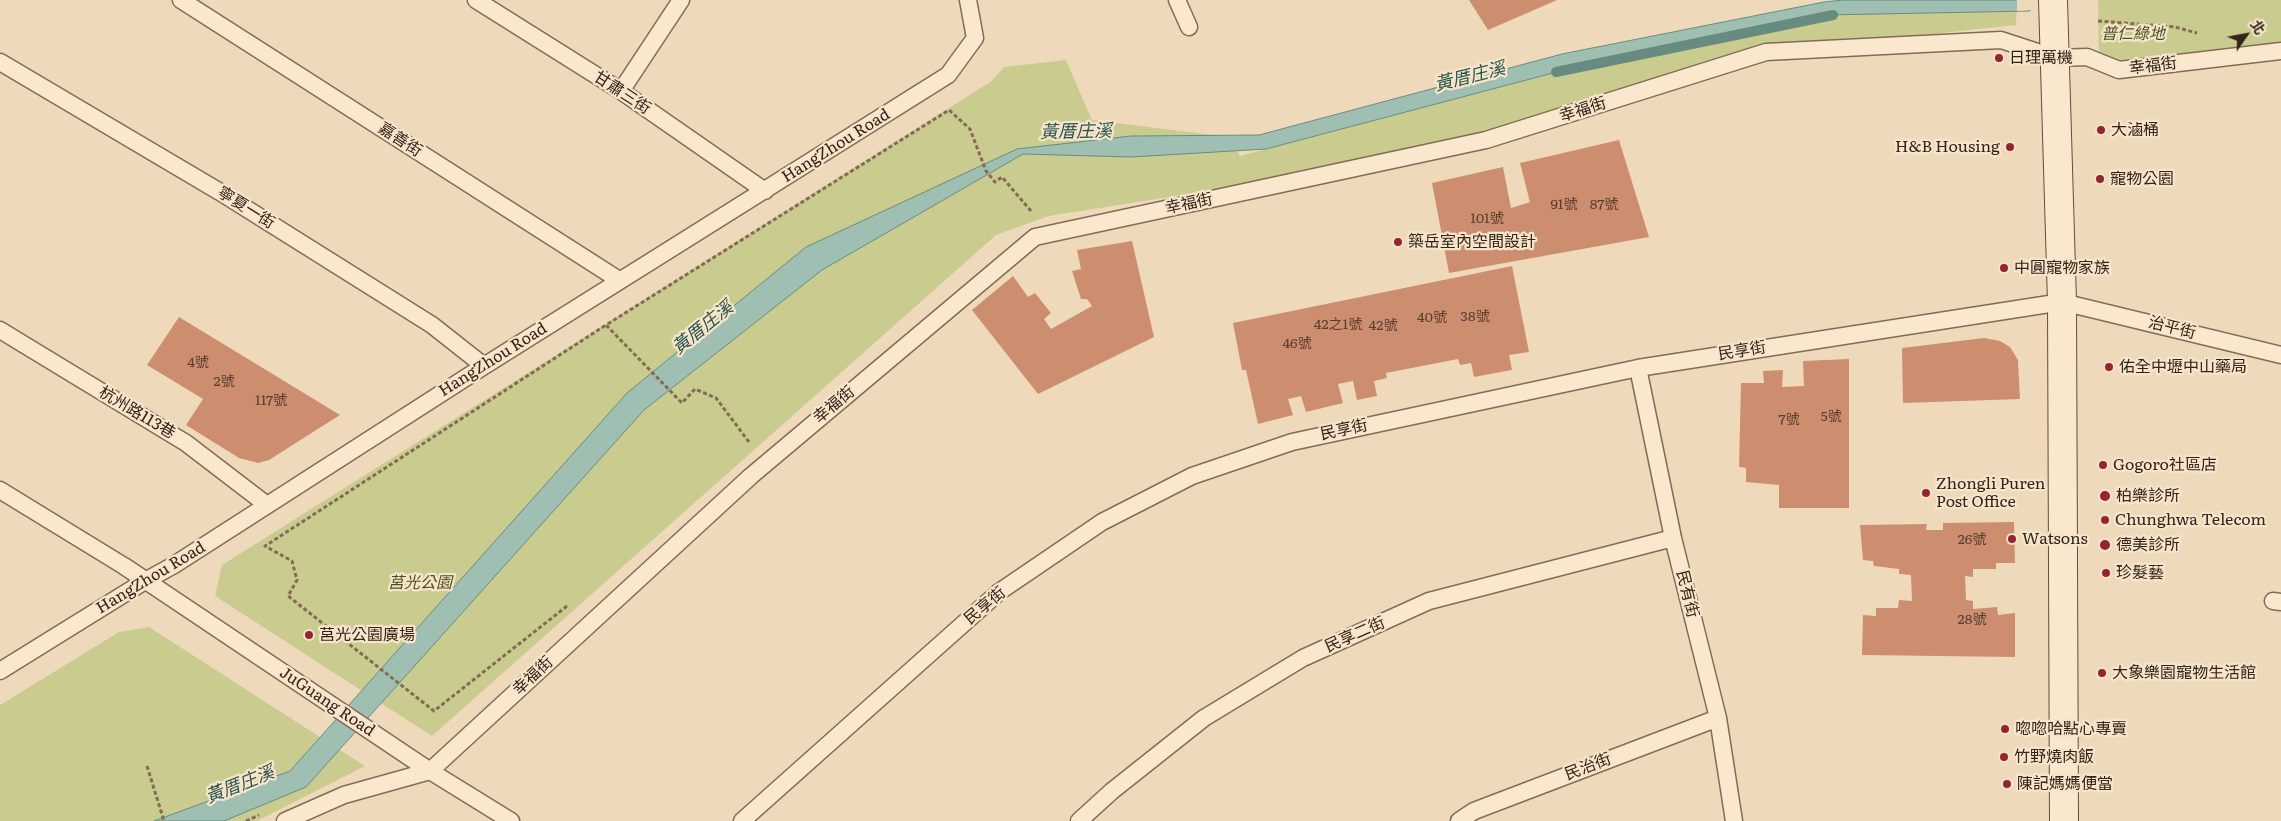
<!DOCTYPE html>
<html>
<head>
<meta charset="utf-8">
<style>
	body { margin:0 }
	#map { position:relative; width:2281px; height:821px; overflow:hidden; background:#eedabb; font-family:Literata,"Noto Sans TC",serif }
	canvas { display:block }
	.north { position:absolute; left:2221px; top:10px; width:50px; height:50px; -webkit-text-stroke:4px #f6e5ca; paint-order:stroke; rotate:57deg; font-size:14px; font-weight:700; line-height:20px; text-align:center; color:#34241a }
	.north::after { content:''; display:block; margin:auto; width:18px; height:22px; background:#34241a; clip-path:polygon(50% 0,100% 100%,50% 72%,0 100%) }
</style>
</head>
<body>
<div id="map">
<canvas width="2281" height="821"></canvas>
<div class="north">北</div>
</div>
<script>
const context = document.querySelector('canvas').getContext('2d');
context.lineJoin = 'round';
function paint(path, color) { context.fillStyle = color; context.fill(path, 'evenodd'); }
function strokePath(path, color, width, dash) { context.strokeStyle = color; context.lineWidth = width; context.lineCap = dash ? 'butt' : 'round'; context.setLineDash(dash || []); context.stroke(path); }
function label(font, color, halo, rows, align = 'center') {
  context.font = font + ' Literata,"Noto Sans TC",serif'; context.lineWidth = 4.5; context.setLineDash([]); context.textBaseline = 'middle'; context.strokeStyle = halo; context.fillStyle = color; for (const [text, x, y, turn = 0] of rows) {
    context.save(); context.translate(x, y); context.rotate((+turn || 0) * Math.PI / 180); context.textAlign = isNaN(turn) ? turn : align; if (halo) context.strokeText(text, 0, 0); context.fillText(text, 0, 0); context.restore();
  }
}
const green = new Path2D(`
	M2017,0L2016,25L1766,52L1486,140L1169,197L1049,216L996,235L432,736L215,596L222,565L992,81L1004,67L1066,60L1092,120L1230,137L1240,156L1568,69L1826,15Z
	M2098,0H2281V51L2119,70L2099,61Z
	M149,627L365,766L257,821H0V705L119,632Z`);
const water = new Path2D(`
	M1844,0H2030V11L1826,15L1568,69L1266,149L1131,157L1023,154L822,270L644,410L306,787L224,821H154L290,771L627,393L806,247L1017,149L1131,136L1259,135L1562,54L1824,2Z`);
const pier = new Path2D(`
	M2017,0H2032V10L2017,11Z`);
const stream = new Path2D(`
	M1556,72L1833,15`);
const building = new Path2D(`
	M1469,0H1557L1488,30Z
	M1619,140L1649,237L1449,273L1432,183L1503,167L1511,208L1530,202L1520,163Z
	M1132,241L1154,337L1038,394L972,310L1013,276L1028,297L1035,293L1051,313L1044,319L1051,329L1092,306L1087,299H1081L1072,271L1081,269L1077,250Z
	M1512,266L1529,352L1509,355L1512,370L1474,377L1471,363L1460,365L1458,359L1386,373L1387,378L1374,381L1377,396L1357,400L1353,381L1338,384L1343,403L1306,412L1301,396L1288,399L1293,415L1258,424L1246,370H1242L1233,323Z
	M179,317L340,415L269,460L258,463L239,458L186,425L203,399L147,365Z
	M1984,338L2000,341L2010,347L2018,360L2020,399L1903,403L1902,348Z
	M1849,359V508H1779V485L1746,482V468L1739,467L1741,383H1764L1763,371L1783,370L1782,387L1804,386L1803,361Z
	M2014,522L2015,563H1996V569H1973V577L1965,576L1966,600L1973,601V609L1997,607L1998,615L2015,613V657L1862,655L1863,615L1876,616V608H1898L1899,600L1912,601L1911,575L1899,574V569L1874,566L1873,561L1863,560L1860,525L1927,524L1926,530H1943V523Z`);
const path = new Path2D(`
	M2098,21L2175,27L2197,33
	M749,442L716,398L695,389L682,403L606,325L949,110L970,129L986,171L995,182L1002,177L1031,211
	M567,606L434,711L288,596L297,580L292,561L265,546L606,325
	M147,766L164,821
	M246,821L259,815`);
const service = new Path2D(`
	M181,0L619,280
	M476,0L621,91L765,191
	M1177,0L1189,27
	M0,62L220,192L432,325L484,366
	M621,91L681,0
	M0,330L186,443L267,505
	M1638,368L1673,538L1718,718L1734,821
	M0,490L124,566L430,771L511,821
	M2273,601L2281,602
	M0,671L145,581L174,565L484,366L948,75L975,38L968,0
	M285,821L344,795L430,771L751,476L1035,237L1486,140L1766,52L2001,40L2056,58L2087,57L2119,70L2281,51
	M742,821L999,592L1102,522L1192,476L1292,442L1638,368L2062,302L2281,355
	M1079,821L1112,791L1204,718L1303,658L1429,601L1673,538
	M1459,821L1474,811L1718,718`);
const secondary = new Path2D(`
	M2053,0L2062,302L2064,821`);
const markers = [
	[1999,58,5,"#95242f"],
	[2101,130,5,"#95242f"],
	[2010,147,5,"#95242f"],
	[2100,179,5,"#95242f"],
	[1398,242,5,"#95242f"],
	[2004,268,5,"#95242f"],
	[2109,367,5,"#95242f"],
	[2103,465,5,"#95242f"],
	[1926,493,5,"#95242f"],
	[2105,496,6,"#95242f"],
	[2105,520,5,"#95242f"],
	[2012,539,5,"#95242f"],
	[2105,545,6,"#95242f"],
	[2106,573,5,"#95242f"],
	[309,635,5,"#95242f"],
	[2102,673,5,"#95242f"],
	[2005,729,5,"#95242f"],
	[2004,757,5,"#95242f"],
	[2007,784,5,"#95242f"]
];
const numberNames = [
	["91號",1564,205],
	["87號",1604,205],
	["101號",1487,219],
	["38號",1475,317],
	["40號",1432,318],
	["42之1號",1338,325],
	["42號",1383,326],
	["46號",1297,344],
	["4號",198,363],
	["2號",224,382],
	["117號",271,401],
	["5號",1831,417],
	["7號",1789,420],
	["26號",1972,540],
	["28號",1972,620]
];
const parkNames = [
	["普仁綠地",2133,34],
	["莒光公園",420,583]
];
const poiNames = [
	["日理萬機",2009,58],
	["大滷桶",2111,130],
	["H&B Housing",2000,147,"right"],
	["寵物公園",2110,179],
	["築岳室內空間設計",1408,242],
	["中圓寵物家族",2014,268],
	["佑全中壢中山藥局",2119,367],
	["Gogoro社區店",2113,465],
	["Zhongli Puren",1936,484],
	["Post Office",1936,502],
	["柏樂診所",2116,496],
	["Chunghwa Telecom",2115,520],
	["Watsons",2022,539],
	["德美診所",2116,545],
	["珍髮藝",2116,573],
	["莒光公園廣場",319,635],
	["大象樂園寵物生活館",2112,673],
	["唿唿哈點心專賣",2015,729],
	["竹野燒肉飯",2014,757],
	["陳記媽媽便當",2017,784]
];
const streetNames = [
	["幸福街",2153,66,-7],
	["甘肅三街",622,93,33],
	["幸福街",1583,110,-18],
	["嘉善街",400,140,33],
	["HangZhou Road",836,146,-32],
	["幸福街",1189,204,-12],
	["寧夏一街",246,208,32],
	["治平街",2172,328,14],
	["民享街",1742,351,-9],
	["HangZhou Road",493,360,-32],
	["幸福街",834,405,-40],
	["杭州路113巷",137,413,31],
	["民享街",1344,430,-12],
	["HangZhou Road",151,578,-31],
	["民有街",1687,594,76],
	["民享街",985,606,-40],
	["民享二街",1355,635,-24],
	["幸福街",533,676,-43],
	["JuGuang Road",327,702,34],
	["民治街",1588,767,-21]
];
const waterNames = [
	["黃厝庄溪",1470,77,-14],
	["黃厝庄溪",1076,132,-1],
	["黃厝庄溪",703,328,-39],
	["黃厝庄溪",240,785,-22]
];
paint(green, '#cacc8f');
paint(water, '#9fbfb3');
strokePath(water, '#678c7f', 1);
paint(pier, '#eedabb');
strokePath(stream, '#678c7f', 10);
paint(building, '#cd8e70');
strokePath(service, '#856a55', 19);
strokePath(secondary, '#674b38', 30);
strokePath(path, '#856a55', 3, [4, 2.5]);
strokePath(service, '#f9e8ce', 16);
strokePath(secondary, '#f9e8ce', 28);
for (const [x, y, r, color] of markers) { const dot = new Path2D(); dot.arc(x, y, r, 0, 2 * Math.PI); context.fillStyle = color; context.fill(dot); strokePath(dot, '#f6e5ca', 2); }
label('14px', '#5a3e30', null, numberNames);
label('italic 16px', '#495120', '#f6e5ca', parkNames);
label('16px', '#34241a', '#f6e5ca', poiNames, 'left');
label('16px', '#34241a', '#f6e5ca', streetNames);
label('italic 18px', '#29544e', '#f6e5ca', waterNames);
</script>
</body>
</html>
